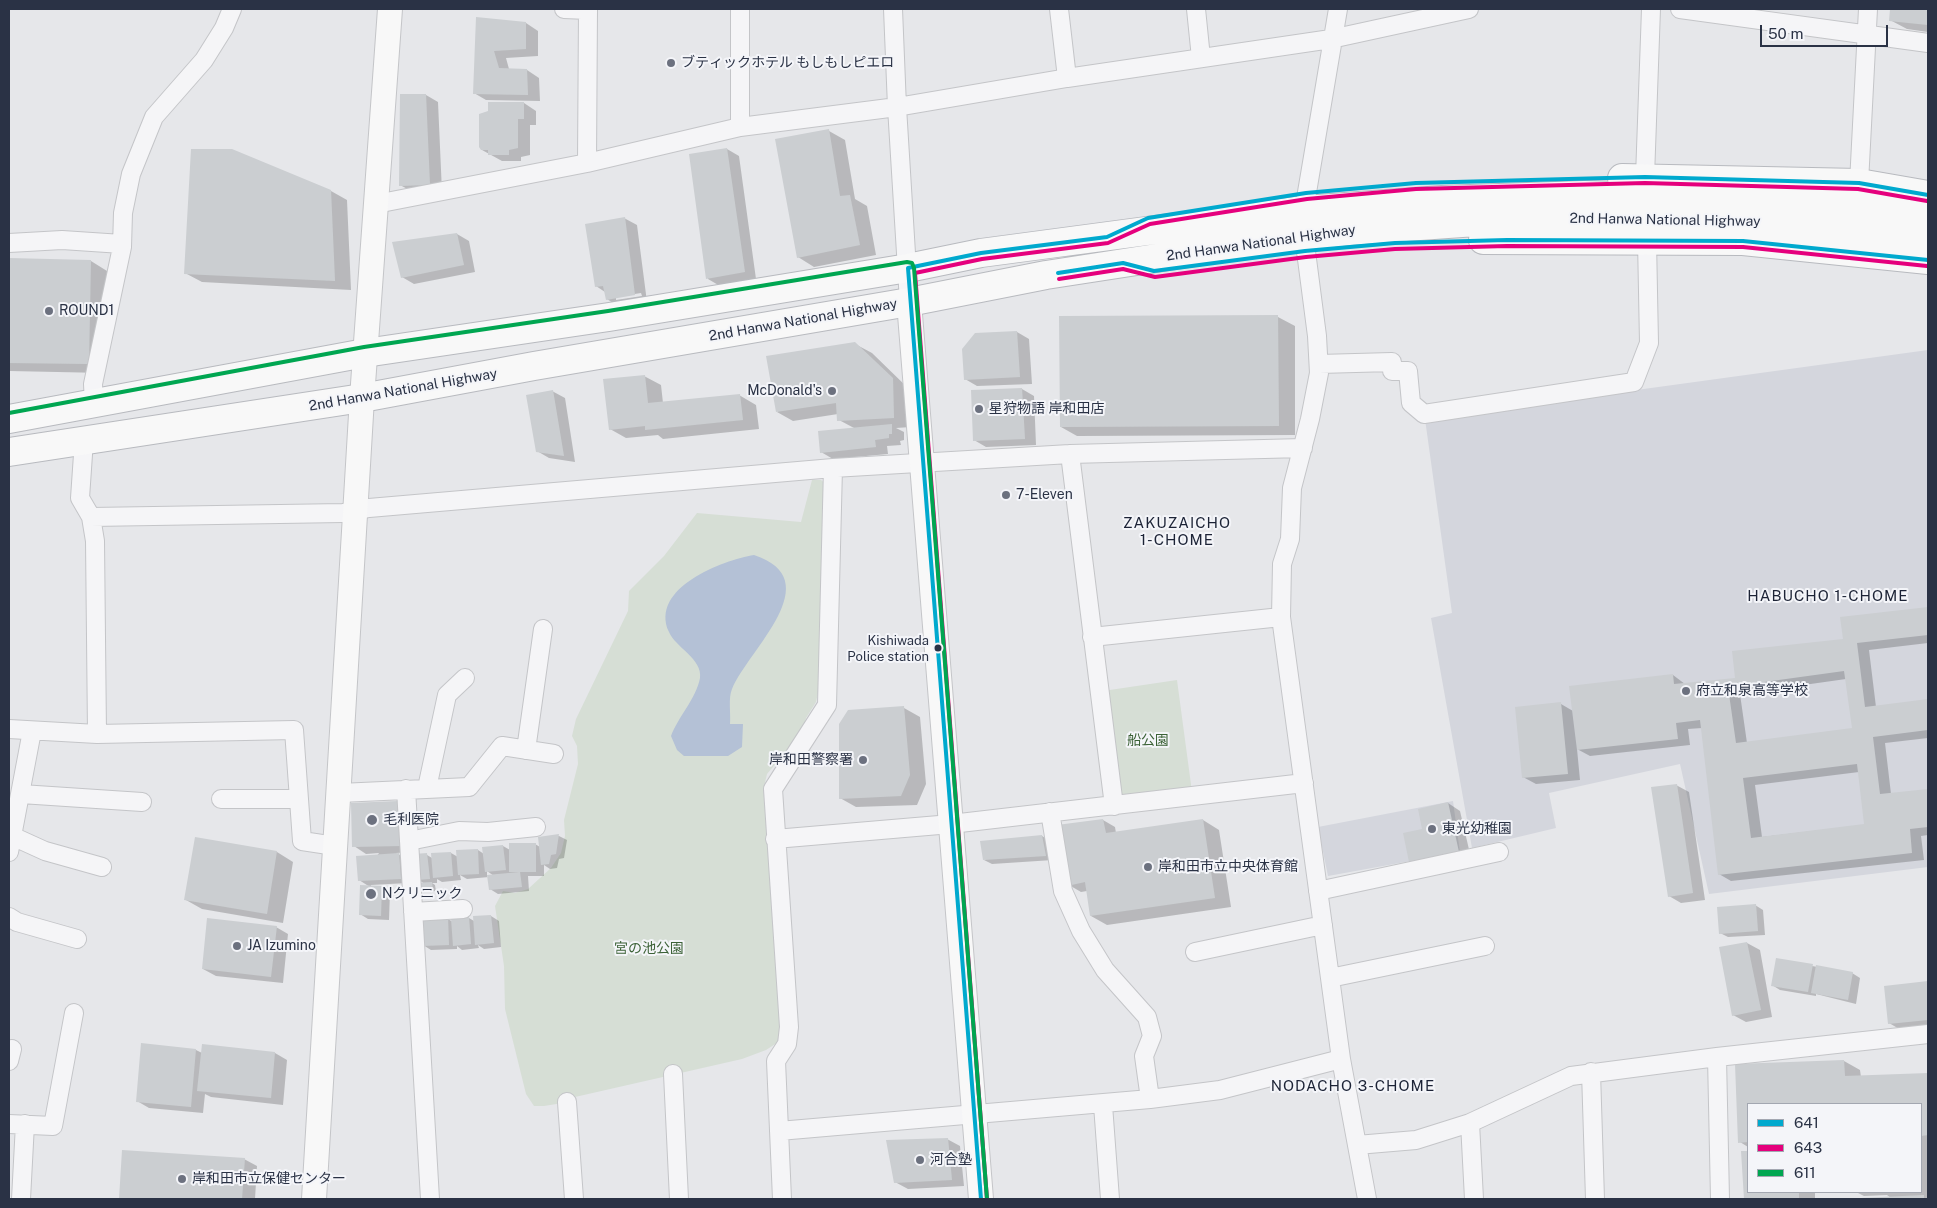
<!DOCTYPE html>
<html>
<head>
<meta charset="utf-8">
<style>
	body { margin:0 }
	#map { position:relative; width:1937px; height:1208px; overflow:hidden; background:#e6e7ea; font-family:"Public Sans",sans-serif }
	canvas { display:block }
	.frame { position:absolute; inset:0; border:10px solid #2a3245; pointer-events:none }
	.legend { position:absolute; left:1747px; top:1103px; width:175px; height:90px; box-sizing:border-box; background:#f4f5f9; border:1px solid #a3a7b1; margin:0; padding:6px 9px; list-style:none; font-size:15px; color:#2a3245 }
	.legend li { display:flex; align-items:center; gap:10px; height:25px }
	.legend b { width:25px; border:1px solid #a3a7b1 }
	.scale { position:absolute; left:1760px; top:25px; width:128px; height:22px; box-sizing:border-box; border:2px solid #2a3245; border-top:0; padding-left:6px; font-size:15px; line-height:18px; white-space:nowrap; color:#2a3245; -webkit-text-stroke:4px #f4f5f9; paint-order:stroke }
</style>
</head>
<body>
<div id="map">
<canvas width="1937" height="1208"></canvas>
<div class="frame"></div>
<ul class="legend">
<li><b style="height:6px;background:#00a9ce"></b>641</li>
<li><b style="height:6px;background:#e5007d"></b>643</li>
<li><b style="height:6px;background:#00a651"></b>611</li>
</ul>
<div class="scale">50 m</div>
</div>
<script>
const context = document.querySelector('canvas').getContext('2d');
context.lineJoin = 'round';
function paint(path, color) { context.fillStyle = color; context.fill(path, 'evenodd'); }
function strokePath(path, color, width, dash) { context.strokeStyle = color; context.lineWidth = width; context.lineCap = dash ? 'butt' : 'round'; context.setLineDash(dash || []); context.stroke(path); }
function label(font, color, halo, rows, align = 'center') {
  context.font = font + ' "Public Sans","Noto Sans JP",sans-serif'; context.lineWidth = 4; context.setLineDash([]); context.textBaseline = 'middle'; context.strokeStyle = halo; context.fillStyle = color; for (const [text, x, y, turn = 0] of rows) {
    context.save(); context.translate(x, y); context.rotate((+turn || 0) * Math.PI / 180); context.textAlign = isNaN(turn) ? turn : align; if (halo) context.strokeText(text, 0, 0); context.fillText(text, 0, 0); context.restore();
  }
}
const built = new Path2D(`
	M1928,350V867L1709,894L1680,764L1549,793L1556,828L1472,848L1431,618L1452,613L1425,419Z
	M1453,801L1460,852L1328,876L1318,827Z`);
const green = new Path2D(`
	M812,480H821L825,483L820,684L816,702L806,718L803,731L767,774L764,787L781,1023L780,1041L766,1050L742,1059L575,1097V1101L544,1106H534L526,1094L505,1009L504,966L495,906L503,891L515,893L528,889L551,868L561,853L565,836L564,820L578,764L577,746L572,736L576,719L628,611L629,591L664,556L697,513L801,522Z
	M1177,680L1192,792L1118,801L1103,691Z`);
const water = new Path2D(`
	M754,555C830,580 749,649 732,689C728,698 731,714 730,724H743L742,747L728,756H684L677,750L671,736C678,717 696,699 700,678C703,659 675,647 669,632C649,588 723,560 754,555Z`);
const shadow = new Path2D(`
	M1891,9H1928V32L1907,29L1890,20Z
	M478,19L526,23L538,31V56L506,58L509,69L527,70L539,78L540,101L486,100L474,93Z
	M402,95H426L438,102L442,192H413L400,185Z
	M524,103L536,111V125H530V155L521,157V161H502L482,150Z
	M829,131L845,140L855,199L867,206L876,255L814,267L798,257Z
	M727,149L739,156L756,279L720,286L708,279L691,155Z
	M331,191L347,200L351,290L202,282L185,273Z
	M624,218L637,225L647,302L619,307L607,299L605,292L596,286ZM641,293L642,296L616,300V297Z
	M457,234L469,241L475,272L414,284L402,277Z
	M9,260L91,261L107,271L105,373L9,371Z
	M1060,317H1278L1295,326V435L1077,436L1061,427Z
	M1017,332L1029,339L1032,384L977,386L965,379L976,334Z
	M855,344L872,353L909,389L911,427L896,428L904,432V440L900,441L901,445L887,446L888,454L833,459L821,452L854,428L839,420L838,414L793,421L777,412Z
	M644,376L661,385L663,403L739,395L756,405L759,429L663,439L658,435L626,438L610,429Z
	M1022,389L1034,396L1036,445L986,447L974,440L972,391Z
	M552,391L565,398L575,462L549,458L537,451Z
	M1928,608V643L1869,650L1876,707L1928,701V738L1885,743L1891,794L1928,790V835L1921,836L1924,860L1731,881L1719,874L1702,728L1688,729L1690,745L1590,756L1577,749L1580,780L1536,784L1523,777L1561,704L1573,711L1673,675L1685,684L1736,679L1844,640L1842,618ZM1846,679L1853,729L1747,743L1740,694ZM1859,772L1865,825L1762,837L1755,785Z
	M904,708L920,717L926,784L917,805L856,807L840,798Z
	M1676,785L1689,792L1705,900L1681,903L1669,896Z
	M398,803L412,852L396,853L407,859L408,883L371,885V887H382L390,892L389,920L368,919L360,914L370,887L359,880L379,853L366,854L354,846Z
	M1448,803L1460,811L1471,858L1423,868L1410,861L1423,830Z
	M1103,820L1115,827L1116,833L1203,820L1219,830L1231,907L1107,925L1091,916L1087,891L1081,892L1069,885Z
	M559,836L567,840L564,858L559,859L557,868L550,869L544,865V876H528L529,891L498,894L490,889L489,877L467,879L460,875L461,880L442,882L437,879V883H432L435,885L436,891L420,892L417,890L425,884L417,879L427,855L432,858L451,853L458,857L478,850L484,854V848L503,846L510,850L535,844L540,847L539,838ZM487,871L494,876L487,877Z
	M1042,836L1050,841L1053,860L992,864L984,860Z
	M196,839L277,852L293,862L283,923L202,909L186,900Z
	M1755,905L1763,910L1765,935L1728,937L1720,933Z
	M491,916L499,921L501,947L484,949L478,945L479,948L462,950L457,946V949L431,950L423,945L448,919L453,922L469,918L474,921Z
	M276,927L288,934L283,983L216,976L203,969Z
	M1747,943L1760,950L1772,1017L1746,1022L1733,1015Z
	M1812,966L1852,973L1860,978L1856,1004L1816,994V996L1780,990L1772,985Z
	M1928,983V1027L1901,1030L1889,1023L1885,987Z
	M142,1045L196,1050L202,1053L203,1045L275,1053L287,1060L283,1105L211,1097L205,1094L203,1113L149,1108L137,1101Z
	M1844,1061L1860,1070L1861,1077L1928,1074V1199H1852L1891,1198L1887,1195L1864,1196L1856,1192H1921V1104H1748V1147L1740,1142L1736,1065Z
	M947,1139L960,1146L964,1186L908,1189L895,1182Z
	M123,1152L244,1159L257,1166L255,1199H120Z
	M1743,1152H1748V1192H1815V1199H1745Z`);
const building = new Path2D(`
	M1890,9H1928V25L1889,21Z
	M476,17L526,22V49L494,51L499,68L527,69L528,95L473,94Z
	M400,94H426L430,185L399,186Z
	M488,102H524V119H518V148L509,150V155H488V150H481L479,147V114L488,111Z
	M829,129L840,196L850,195L860,245L797,258L775,139Z
	M727,148L745,272L706,279L689,154Z
	M191,149H232L331,190L335,281L184,274Z
	M625,217L635,295L606,300L603,286L595,287L585,224Z
	M457,233L464,265L401,278L392,242Z
	M9,258L91,260L89,364L9,363Z
	M1278,315L1279,426L1060,427L1059,316Z
	M1017,331L1020,377L964,380L962,349L975,333Z
	M855,342L893,378L894,418L837,421L836,403L776,412L766,356Z
	M645,375L648,403L740,394L743,420L645,430V426L609,430L603,379Z
	M1022,388L1025,439L973,441L971,390Z
	M553,390L564,456L536,452L526,395Z
	M892,424V434H889V438L875,440L876,447L820,453L818,431Z
	M1928,607V635L1857,643L1865,707L1928,699V730L1873,737L1880,794L1928,789V827L1910,829L1912,853L1718,875L1700,720L1676,723L1678,739L1577,750L1569,686L1673,674L1674,684L1735,678L1732,651L1843,639L1840,617ZM1844,671L1852,728L1736,743L1728,687ZM1857,764L1864,824L1751,838L1743,778Z
	M1561,702L1568,774L1522,778L1515,707Z
	M904,706L910,775L901,796L839,799V724L848,710Z
	M1677,784L1693,893L1668,897L1651,787Z
	M398,801L400,846L352,847L351,803Z
	M1448,802L1459,852L1409,862L1403,833L1422,829L1418,809Z
	M1103,819L1106,833L1203,819L1215,898L1090,916L1085,882L1067,886L1057,825Z
	M559,834L556,854L551,855L549,864L541,865L538,837Z
	M1042,835L1046,856L983,860L980,841Z
	M195,837L277,851L267,914L184,900Z
	M509,843H536V872H509Z
	M503,845L506,870L485,872L482,847Z
	M478,849L479,874L458,875L456,850Z
	M451,852L453,876L433,878L431,853Z
	M399,853L401,879L358,881L356,856Z
	M427,853L430,879L416,880L414,854Z
	M520,872L522,887L489,890L487,875Z
	M432,882L433,890L416,891L415,883Z
	M360,885L382,886L381,916L359,915Z
	M1756,904L1758,931L1719,934L1717,907Z
	M491,915L494,943L475,945L473,916Z
	M448,917L449,945L422,946L421,919Z
	M469,917L471,944L453,946L451,918Z
	M207,918L277,926L271,977L202,969Z
	M1747,942L1761,1010L1732,1016L1719,947Z
	M1776,958L1813,964L1808,992L1771,986Z
	M1816,965L1853,972L1848,1000L1811,993Z
	M1928,981V1020L1888,1024L1884,986Z
	M141,1043L196,1049L191,1107L136,1102Z
	M202,1044L275,1052L271,1098L197,1091Z
	M1844,1060L1845,1076L1928,1073V1135L1921,1136V1104H1748V1142L1738,1143L1735,1064Z
	M948,1138L952,1180L894,1183L886,1140Z
	M122,1150L245,1158L242,1199H119Z
	M1741,1151H1748V1192H1799V1199H1744Z
	M1924,1195V1199H1861V1198Z`);
const street = new Path2D(`
	M564,9L588,10
	M740,9V127
	M893,9L897,107L909,302
	M1059,9L1067,78
	M1196,9L1201,58
	M1338,9L1304,210V236L1317,336L1319,373L1310,419L1292,488L1290,539L1282,564L1281,617L1341,1059L1367,1199
	M1680,9L1928,43
	M587,163L588,9
	M1645,177L1651,9
	M1859,183L1868,9
	M376,204L587,163L740,127L897,107L1067,78L1331,39L1469,9
	M9,243L62,240L122,244
	M1319,364L1392,362V371H1408L1411,403L1424,414L1634,382L1649,343L1647,240
	M94,404L93,384L122,247L123,213L131,174L154,117L204,60L224,28L232,9
	M84,440L80,498L91,517L95,541L97,734
	M1070,454L1114,806
	M91,517L343,513L369,508L833,468L1070,454L1303,448
	M1092,637L1281,617
	M9,729L97,734L294,730L302,841L335,846
	M526,750L543,629
	M427,788L447,695L465,678
	M406,789L430,1199
	M340,793L469,787L502,746L554,754
	M21,794L142,802
	M221,799H299
	M1050,812L1063,891L1081,931L1105,970L1147,1017L1152,1036L1144,1056L1150,1099
	M12,836L45,851L102,867
	M775,839L951,824L1304,783
	M409,841L459,831L488,832L536,827
	M9,852L32,731
	M1318,891L1499,852
	M413,912L463,909
	M9,917L17,922L77,939
	M1195,952L1323,925
	M1330,978L1485,946
	M1717,1057L1720,1199
	M9,1061L12,1049
	M1591,1072L1595,1199
	M673,1074L679,1199
	M567,1102L574,1199
	M1103,1105L1110,1199
	M1470,1123L1474,1199
	M9,1124L53,1126L74,1013
	M779,1131L1150,1099L1220,1090L1341,1059
	M1357,1145L1416,1140L1470,1123L1571,1076L1717,1057L1928,1034
	M21,1199L25,1124
	M782,1199L776,1061L787,1044L789,1027L773,789L827,705L833,468`);
const secondary = new Path2D(`
	M909,302L981,1199
	M314,1199L362,398L390,9`);
const highway = new Path2D(`
	M1622,178L1859,183L1928,195
	M1483,240L1743,241L1928,260
	M9,419L365,353L609,317L908,268L981,253L1304,210L1442,200L1584,195L1777,201L1928,218
	M9,452L362,398L534,366L909,302L1046,275L1260,242L1349,231L1490,221L1607,218L1766,222L1928,239`);
const bus1 = new Path2D(`
	M1058,273L1123,263L1154,271L1305,251L1395,243L1507,240L1743,241L1928,260
	M981,1199L908,268L981,253L1107,237L1148,218L1306,193L1416,183L1645,177L1859,183L1928,195`);
const bus2 = new Path2D(`
	M1059,279L1123,269L1155,277L1306,257L1395,249L1507,246L1743,247L1927,266
	M987,1199L915,273L982,259L1108,243L1150,224L1307,199L1416,189L1645,183L1858,189L1927,201`);
const bus3 = new Path2D(`
	M9,413L364,347L608,311L907,262L912,263L914,268L987,1199`);
const markers = [
	[671,63,5,"#6c717f"],
	[49,311,5,"#6c717f"],
	[832,391,5,"#6c717f"],
	[979,409,5,"#6c717f"],
	[1006,495,5,"#6c717f"],
	[938,648,4.5,"#2a3245"],
	[1686,691,5,"#6c717f"],
	[863,760,5,"#6c717f"],
	[372,820,6,"#6c717f"],
	[1432,829,5,"#6c717f"],
	[1148,867,5,"#6c717f"],
	[371,894,6,"#6c717f"],
	[237,946,5,"#6c717f"],
	[920,1160,5,"#6c717f"],
	[182,1179,5,"#6c717f"]
];
const busNames = [
	["Kishiwada",929,641],
	["Police station",929,657]
];
const poiNames = [
	["ブティックホテル もしもしピエロ",681,63],
	["ROUND1",59,311],
	["McDonald's",822,391,"right"],
	["星狩物語 岸和田店",989,409],
	["7-Eleven",1016,495],
	["府立和泉高等学校",1696,691],
	["岸和田警察署",853,760,"right"],
	["毛利医院",383,820],
	["東光幼稚園",1442,829],
	["岸和田市立中央体育館",1158,867],
	["Nクリニック",382,894],
	["JA Izumino",247,946],
	["河合塾",930,1160],
	["岸和田市立保健センター",192,1179]
];
const streetNames = [
	["2nd Hanwa National Highway",1665,220,1],
	["2nd Hanwa National Highway",1261,243,-8],
	["2nd Hanwa National Highway",803,320,-10],
	["2nd Hanwa National Highway",403,390,-10]
];
const parkNames = [
	["船公園",1148,741],
	["宮の池公園",649,949]
];
const neighbourhoodNames = [
	["ZAKUZAICHO",1177,523],
	["1-CHOME",1177,540],
	["HABUCHO 1-CHOME",1828,596],
	["NODACHO 3-CHOME",1353,1086]
];
paint(built, '#d4d6dd');
paint(green, '#d6ded5');
paint(water, '#b4c1d6');
paint(shadow, '#0003');
paint(building, '#cbced1');
strokePath(street, '#c4c5c8', 20);
strokePath(secondary, '#c4c5c8', 26);
strokePath(highway, '#b8babf', 30);
strokePath(street, '#f5f5f7', 18);
strokePath(secondary, '#f8f8f8', 24);
strokePath(highway, '#f8f8f8', 28);
strokePath(bus1, '#00a9ce', 4);
strokePath(bus2, '#e5007d', 4);
strokePath(bus3, '#00a651', 4);
for (const [x, y, r, color] of markers) { const dot = new Path2D(); dot.arc(x, y, r, 0, 2 * Math.PI); context.fillStyle = color; context.fill(dot); strokePath(dot, '#f4f5f9', 2); }
label('13px', '#2a3245', '#f4f5f9', busNames, 'right');
label('14px', '#2a3245', '#f4f5f9', poiNames, 'left');
label('14px', '#2a3245', '#f4f5f9', streetNames);
label('14px', '#3c6237', '#f4f5f9', parkNames);
context.letterSpacing = '1px';
label('15px', '#1c2336', '#f4f5f9', neighbourhoodNames);
context.letterSpacing = '0px';
</script>
</body>
</html>
